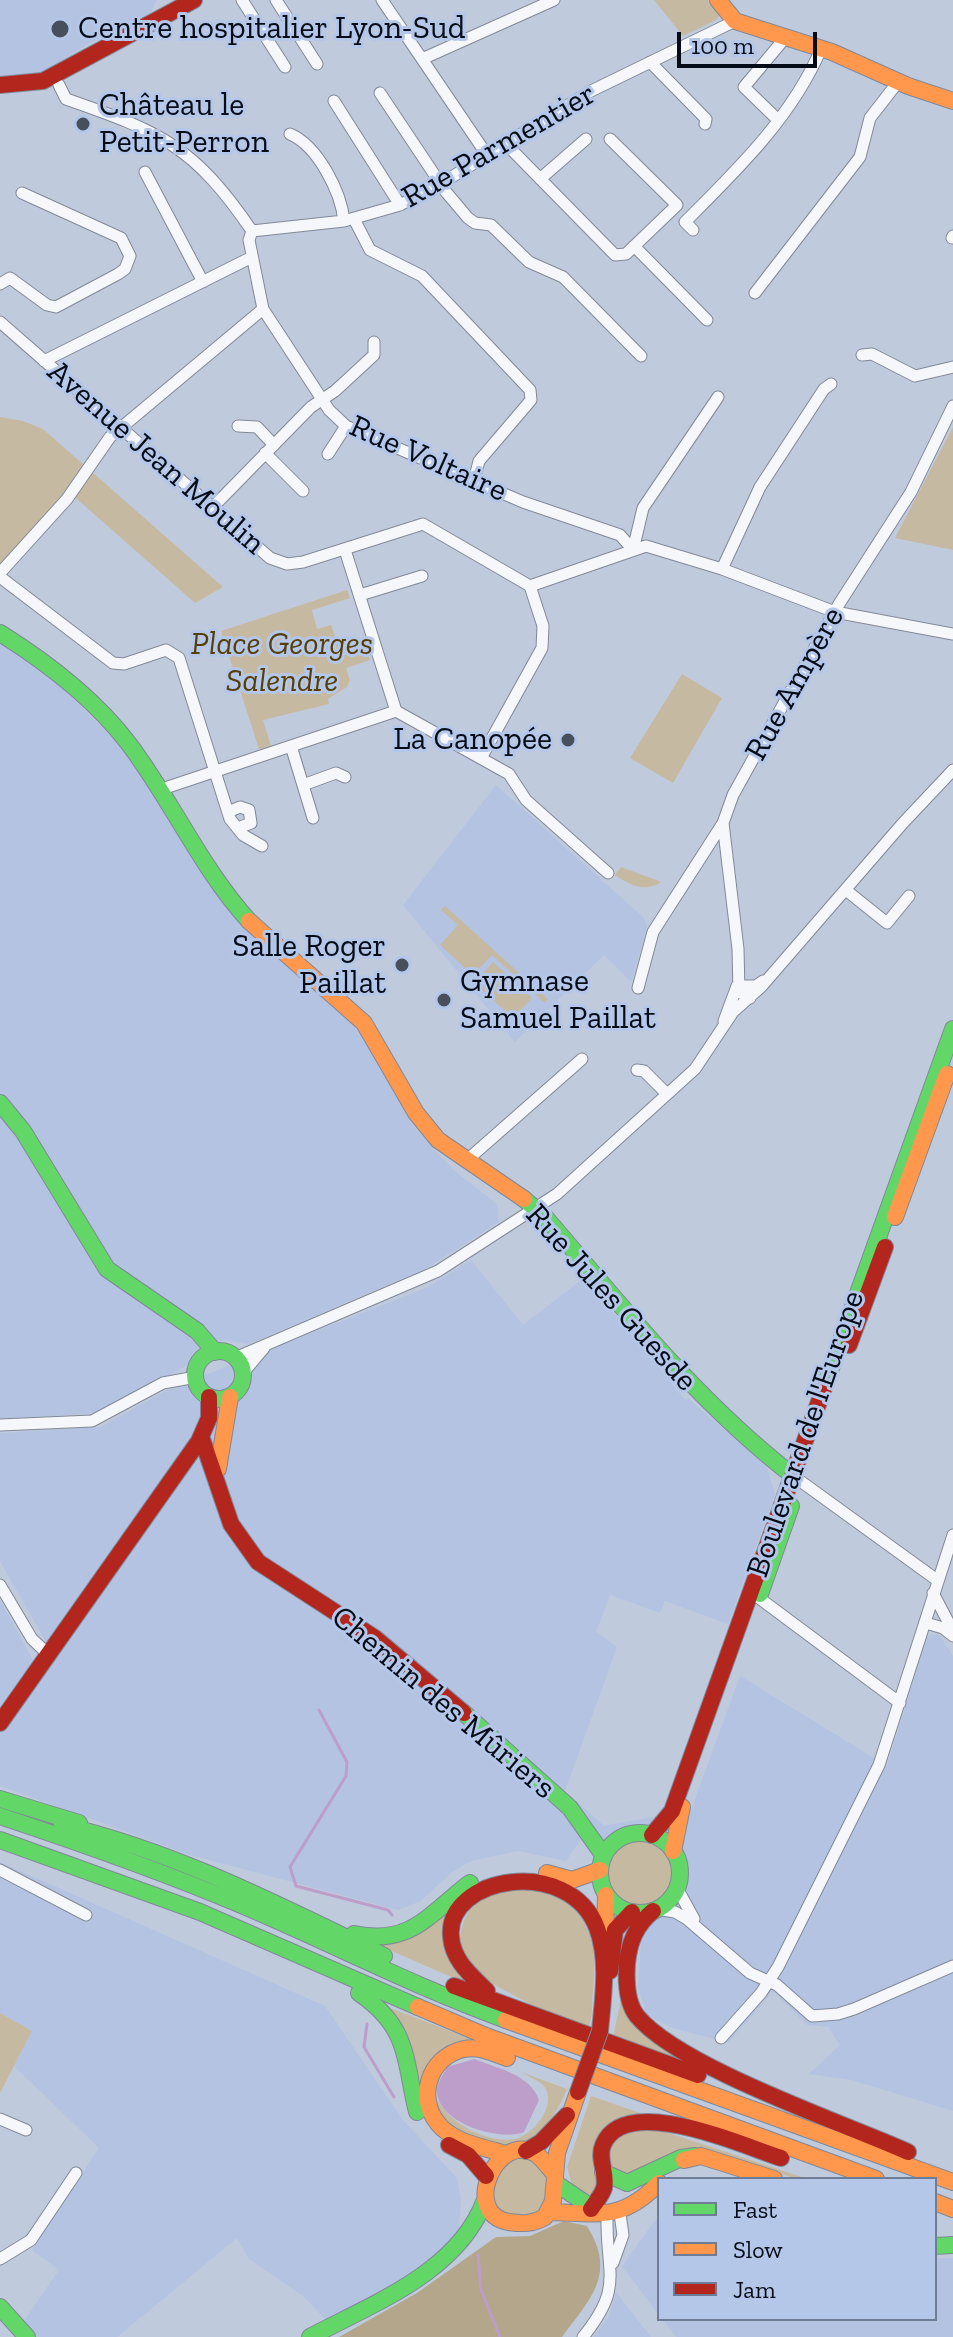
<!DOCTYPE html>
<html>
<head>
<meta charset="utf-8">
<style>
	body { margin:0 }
	#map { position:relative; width:953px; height:2337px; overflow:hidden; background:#c0cadd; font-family:"Zilla Slab",serif }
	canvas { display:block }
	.legend { position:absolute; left:657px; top:2177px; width:280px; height:144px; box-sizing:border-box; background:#b4c7e9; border:2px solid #6e7c95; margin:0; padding:10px 14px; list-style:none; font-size:24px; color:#060c17 }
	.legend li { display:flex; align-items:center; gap:16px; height:40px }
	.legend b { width:40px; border:2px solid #6e7c95 }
	.scale { position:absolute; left:677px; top:32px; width:140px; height:36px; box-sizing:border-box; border:4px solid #060c17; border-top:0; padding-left:10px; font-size:24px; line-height:28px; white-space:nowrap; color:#060c17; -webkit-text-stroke:6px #b4c7e9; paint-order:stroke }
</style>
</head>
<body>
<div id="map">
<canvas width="953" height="2337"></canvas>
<ul class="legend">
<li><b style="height:10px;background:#63d668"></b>Fast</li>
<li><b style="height:10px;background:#ff974d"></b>Slow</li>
<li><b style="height:10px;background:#b3261e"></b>Jam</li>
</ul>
<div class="scale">100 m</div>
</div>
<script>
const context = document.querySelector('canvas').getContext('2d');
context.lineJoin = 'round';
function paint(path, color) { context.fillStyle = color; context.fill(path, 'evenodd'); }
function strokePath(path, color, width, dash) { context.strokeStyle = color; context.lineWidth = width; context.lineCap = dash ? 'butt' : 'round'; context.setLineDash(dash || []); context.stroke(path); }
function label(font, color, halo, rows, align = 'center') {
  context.font = font + ' "Zilla Slab",serif'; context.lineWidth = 6; context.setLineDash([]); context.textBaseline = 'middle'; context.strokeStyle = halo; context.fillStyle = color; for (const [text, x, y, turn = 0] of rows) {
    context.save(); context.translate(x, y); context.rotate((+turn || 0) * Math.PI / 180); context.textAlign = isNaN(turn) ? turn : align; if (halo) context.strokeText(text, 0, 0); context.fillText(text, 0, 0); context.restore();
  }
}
const built = new Path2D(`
	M0,0H157L150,14L88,44L39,74L0,80Z
	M0,643L25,657L58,684L120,745L241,925L348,1017L373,1052L413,1126L452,1169L497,1204L499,1222L425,1269L249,1344L224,1340L193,1356L188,1365L96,1413L0,1419Z
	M496,785L644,918L647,927L631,982L604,955L515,1042L403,905Z
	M471,1260L523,1325L585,1277L685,1400L688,1398L767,1467L775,1494L728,1624L665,1601L660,1613L610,1595L596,1632L617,1647L565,1791L604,1826L691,1810L740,1676L887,1766L927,1636L939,1634L953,1656V2111L852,2080L809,2074L840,2045L828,2027L807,2025L773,1991L728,2043L670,2027L646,2014L638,1987L642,1928L602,1904L596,1885L593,1848L584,1835L566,1861L518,1851L471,1861L452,1872L421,1901L398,1910L190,1855L0,1786V1731L54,1656L0,1561V1433L101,1427L165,1391L428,1287Z
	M0,1600L35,1664L0,1715Z
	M0,1862L325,2006L403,2120L457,2178L461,2201L458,2239L400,2280L326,2320L304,2297L248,2258L237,2238L117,2337H34L22,2324L59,2270L32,2250L99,2148L14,2066L32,2031L0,2013Z
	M659,2215V2315L622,2266Z
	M935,2258H953V2337H676L662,2319H935Z
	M616,2292L651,2337H593L610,2315Z`);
const green = new Path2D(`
	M654,0H708L719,14L718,19L683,36Z
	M0,417L23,421L43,429L223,587L195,603L69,492L0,568Z
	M953,427V550L895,538Z
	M347,590L350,598L312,610L317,629L331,625L342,655L366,648L370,660L346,668L350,680L347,687L328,699L329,704L263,720L271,746L259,749L221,631Z
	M682,674L722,698L673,783L630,758Z
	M621,867L659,881L661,882C644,893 630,885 615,875Z
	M445,906L548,999L545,1003L492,955L473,975L440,945L458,925L441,910Z
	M493,962L532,998L513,1018L474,983Z
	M604 1873a35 35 0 1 1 70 0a35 35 0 1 1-70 0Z
	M524,1887C584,1898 600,1933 593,1991C591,2004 594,2016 588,2028L545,2012L487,1981L459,1947C464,1899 481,1897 524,1887Z
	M448,1907C443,1940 444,1957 465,1983L378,1945Z
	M621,1998L624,1999L718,2073L613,2038Z
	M390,2008L482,2043L421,2082Z
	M0,2013L32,2031L0,2093Z
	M521,2072L567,2089C548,2133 527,2158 477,2137C454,2127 448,2125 433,2104L436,2097C447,2122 487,2144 515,2139C534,2135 559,2103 543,2085C538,2080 527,2076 521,2072Z
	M591,2096L643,2114L618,2121L590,2203L572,2185L567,2167Z
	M660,2130L808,2179H797L710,2151L640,2174H618C602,2156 610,2149 623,2131Z
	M490 2188a30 30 0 1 1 60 0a30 30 0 1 1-60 0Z`);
const forest = new Path2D(`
	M564,2221L587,2226C617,2274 591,2298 562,2337H339L417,2293L496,2237L530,2236Z`);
const water = new Path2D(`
	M474,2059C497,2068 531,2075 539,2100L524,2132C500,2142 436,2123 437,2090C437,2083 444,2074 447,2067Z`);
const stream = new Path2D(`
	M319,1710L347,1762L346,1776L290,1867L296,1886L388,1910L392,1915
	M367,2024L364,2047L394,2097
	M478,2255L481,2290L500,2337`);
const street = new Path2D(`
	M242,0L285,67
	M276,0L317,64
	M382,0L487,155
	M422,59L554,0
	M650,62L706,119L705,124
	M59,85L66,99C161,132 194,146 252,231L249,240L263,309L329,410L346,426L523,502L620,535L633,550
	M380,93L446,192L468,218L475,223L491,225L529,262L563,277L641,356
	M334,101L400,205
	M778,120L744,87L785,38
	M290,134C318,146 341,192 344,221
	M506,144L615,255L626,254L677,205L610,139
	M145,172L203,282
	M540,179L586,139
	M354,219L370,250L422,276L530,390L531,400L479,461L474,481
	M693,230L685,222C737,170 792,117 821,49
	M252,231L344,221L400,205L442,183L591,91L735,21
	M952,238L953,236
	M634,246L707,320
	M0,284L10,278L47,305L56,307L118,274L125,269L130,256L121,238L22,193
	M755,293L860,157L870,118L898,82
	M0,322L270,558L287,564L303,562L423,524L530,586
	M862,355L872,354L915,376L953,367
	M44,361L252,257
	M238,426L257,427L274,445
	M265,453L303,491
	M328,454L346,426
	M212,508L311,407L335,391L374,355V342
	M345,550L396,711
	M633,550L643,508L718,397
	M722,569L760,487L824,389L831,384
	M0,573L67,499L110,437L263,309
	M0,577L113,663L124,664L166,650L179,658L230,819L243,835L262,846
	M530,586L646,546L722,569L835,612L953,634
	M360,595L422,576
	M291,746L313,818
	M481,758L542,648L543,626L530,586
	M303,785L336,773L345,777
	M159,790L396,711L509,774L526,800L608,873
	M228,812L240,807L249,810L251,823L238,828
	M847,891L887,923L909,896
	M638,988L653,932L723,823
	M750,998L739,992L738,949L723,823L733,795L839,604L911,492L953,406
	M724,1021L737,986H756L763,981
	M637,1070L644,1071L667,1094
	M466,1161L582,1059
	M235,1358L438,1271L557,1194L695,1069L733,1012L761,987L903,823L953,770
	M243,1373L264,1348
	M0,1425L92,1421L163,1383L196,1377
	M792,1475L937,1580
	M0,1585L32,1639L48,1654
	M933,1593L953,1631
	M759,1598L900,1703
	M926,1623L943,1628L953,1636
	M0,1870L86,1915
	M677,1888L694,1919
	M657,1909L675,1912L687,1919L750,1973L777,1985L812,2016L838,2014L854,2009L953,1966
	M721,2038L761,1993L778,1967L879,1765L953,1535
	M0,2119L26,2130
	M0,2259L31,2240L76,2173
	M613,2263L623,2235L620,2214
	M583,2337C624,2286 606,2275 607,2217`);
const fast = new Path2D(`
	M0,633C48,663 94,698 129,744C172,801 201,868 249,921
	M0,1103L23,1131L107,1269L197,1331L215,1352
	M524,1199L546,1218C624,1309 697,1401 792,1475
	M195 1375a24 24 0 1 1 48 0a24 24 0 1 1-48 0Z
	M825,1385L953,1029
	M760,1594L791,1506
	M464,1713L570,1808L604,1856
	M0,1799L79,1823
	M0,1816C81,1843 161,1871 239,1904C329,1942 415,1987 506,2020
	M62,1825C174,1851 281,1906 384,1956
	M600 1873a40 40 0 1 1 80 0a40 40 0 1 1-80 0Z
	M0,1840L200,1912L418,2007
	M354,1934C411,1946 429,1914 470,1883
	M359,1993C409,2027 404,2058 417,2112
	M603,2172L627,2183L681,2158L695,2156
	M557,2184L598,2212
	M935,2246L953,2245
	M0,2307L27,2337
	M310,2337C374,2303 458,2272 485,2200`);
const slow = new Path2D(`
	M718,0L735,21L832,52L908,86L953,101
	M249,921L364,1023L416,1113L438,1140L524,1199
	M895,1217L947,1074
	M218,1469L230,1397
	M673,1851L682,1807
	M547,1873L572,1880L600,1870
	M605,1945L606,1895
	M418,2007L486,2036L876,2179
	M506,2020L953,2182
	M506,2154C485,2148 458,2143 442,2128C415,2102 427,2057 464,2049C479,2046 494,2053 507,2058
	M684,2160L701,2156L774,2179
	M553,2172C548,2167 542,2158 536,2154C497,2130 460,2214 509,2222C523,2224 533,2224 545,2217L553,2201L557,2153L578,2092
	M935,2202L953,2209
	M548,2212C598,2213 621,2222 659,2183`);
const jam = new Path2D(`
	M0,85L43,81L194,0
	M849,1345L885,1247
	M202,1439L231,1524L258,1562L375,1638L464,1713
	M0,1723L199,1441L209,1418V1397
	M652,1835L672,1811L825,1385
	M653,1911C636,1925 629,1942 627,1964C626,1980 626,2002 637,2016C679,2067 843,2123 908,2152
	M610,1971L615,1930L632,1912
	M454,1986L698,2075
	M487,1991C471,1975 453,1961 451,1937C445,1876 569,1855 597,1928C609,1960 603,1998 600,2031
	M449,2145L468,2155L486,2176
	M526,2151L541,2142L567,2115
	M591,2209C595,2203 602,2195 604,2188C608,2174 597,2159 603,2145C625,2092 743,2146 781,2158`);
const jamBridge = new Path2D(`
	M578,2092L600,2031`);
const markers = [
	[60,29,10,"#474e5c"],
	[83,124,8,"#474e5c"],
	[568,740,8,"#474e5c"],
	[402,965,8,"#474e5c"],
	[444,1000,8,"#474e5c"]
];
const poiNames = [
	["Centre hospitalier Lyon-Sud",78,29],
	["Château le",99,106],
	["Petit-Perron",99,143],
	["La Canopée",552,740,"right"],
	["Salle Roger",386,947,"right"],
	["Paillat",386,984,"right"],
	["Gymnase",460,982],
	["Samuel Paillat",460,1019]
];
const streetNames = [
	["Rue Parmentier",499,146,-30],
	["Avenue Jean Moulin",156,458,41],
	["Rue Voltaire",428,459,24],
	["Rue Ampère",795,684,-61],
	["Rue Jules Guesde",611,1298,48],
	["Boulevard de l'Europe",806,1434,-71],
	["Chemin des Mûriers",443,1703,40]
];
const parkNames = [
	["Place Georges",282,645],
	["Salendre",282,682]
];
paint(built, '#b3c3e1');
paint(green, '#c6b9a1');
paint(forest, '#b4a68a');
paint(water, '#bd9ecb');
strokePath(stream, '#bd9ecb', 3);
strokePath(street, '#818997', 13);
strokePath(fast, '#818997', 18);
strokePath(slow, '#818997', 18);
strokePath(jam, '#818997', 18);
strokePath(street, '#f6f7fa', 11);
strokePath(fast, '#63d668', 16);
strokePath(slow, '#ff974d', 16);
strokePath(jam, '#b3261e', 16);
strokePath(jamBridge, '#818997', 18, []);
strokePath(jamBridge, '#b3261e', 16);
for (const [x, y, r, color] of markers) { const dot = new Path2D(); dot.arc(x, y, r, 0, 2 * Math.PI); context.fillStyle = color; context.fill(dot); strokePath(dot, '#b4c7e9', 3); }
label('32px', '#060c17', '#b4c7e9', poiNames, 'left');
label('32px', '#060c17', '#b4c7e9', streetNames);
label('italic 32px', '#563e05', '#b4c7e9', parkNames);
</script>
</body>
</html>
